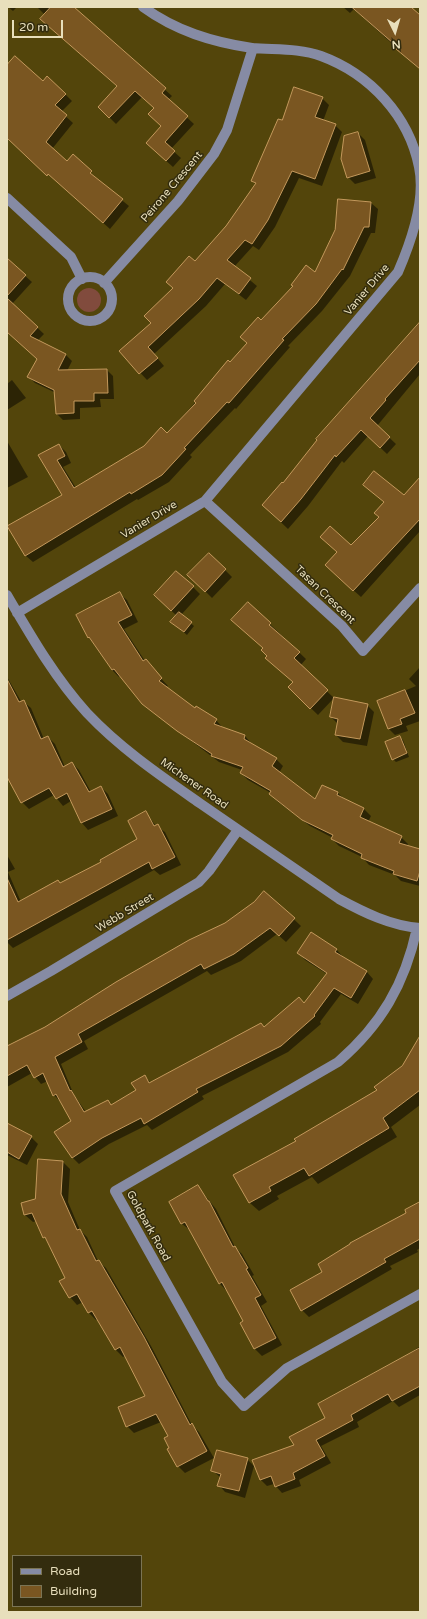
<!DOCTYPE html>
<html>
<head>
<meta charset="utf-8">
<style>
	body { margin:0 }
	#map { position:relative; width:427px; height:1619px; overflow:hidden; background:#53450b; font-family:"Varela Round",sans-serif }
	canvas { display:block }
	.frame { position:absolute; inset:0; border:8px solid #e8dfbc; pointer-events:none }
	.legend { position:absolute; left:12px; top:1555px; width:130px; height:52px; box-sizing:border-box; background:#332c0e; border:1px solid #7b7454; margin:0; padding:5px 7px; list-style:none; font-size:12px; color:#e8dfbc }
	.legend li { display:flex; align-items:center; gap:8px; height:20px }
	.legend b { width:20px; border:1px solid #7b7454 }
	.north { position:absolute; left:375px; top:12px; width:40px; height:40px; -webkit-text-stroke:3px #332c0e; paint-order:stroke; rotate:175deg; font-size:11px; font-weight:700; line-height:16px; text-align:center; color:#e8dfbc }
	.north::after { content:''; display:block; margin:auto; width:14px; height:18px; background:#e8dfbc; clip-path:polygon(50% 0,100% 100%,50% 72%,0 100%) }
	.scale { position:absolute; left:12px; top:20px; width:51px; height:18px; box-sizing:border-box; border:2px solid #e8dfbc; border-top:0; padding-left:5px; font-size:12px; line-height:14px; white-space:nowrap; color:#e8dfbc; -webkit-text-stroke:3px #332c0e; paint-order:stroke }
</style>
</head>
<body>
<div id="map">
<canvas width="427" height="1619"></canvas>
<div class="frame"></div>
<ul class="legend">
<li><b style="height:5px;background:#868ba4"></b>Road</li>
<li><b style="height:11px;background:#7a5621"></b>Building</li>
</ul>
<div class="north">N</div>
<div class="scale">20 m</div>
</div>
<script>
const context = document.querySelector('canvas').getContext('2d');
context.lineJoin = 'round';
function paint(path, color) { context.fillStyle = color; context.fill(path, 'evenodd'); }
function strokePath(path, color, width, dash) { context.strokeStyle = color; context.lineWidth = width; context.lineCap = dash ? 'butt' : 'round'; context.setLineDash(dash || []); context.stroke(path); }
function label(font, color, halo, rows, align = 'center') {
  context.font = font + ' "Varela Round",sans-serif'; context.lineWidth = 3; context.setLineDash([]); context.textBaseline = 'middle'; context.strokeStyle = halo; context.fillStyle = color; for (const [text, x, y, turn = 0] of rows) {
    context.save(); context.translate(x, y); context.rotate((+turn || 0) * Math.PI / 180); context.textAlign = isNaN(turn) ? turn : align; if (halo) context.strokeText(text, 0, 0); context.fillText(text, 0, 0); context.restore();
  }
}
const green = new Path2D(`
	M77 300a12 12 0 1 1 24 0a12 12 0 1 1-24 0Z`);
const shadow = new Path2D(`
	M8,7H17L13,11Z
	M37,7H73L172,96L168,100L194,124L171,149L181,158L173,167L154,150L162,126L155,108L142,97L116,124L99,107L118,87L48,26L41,19L45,15Z
	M343,7H410L420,17V69L354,9L350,13Z
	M7,67L43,82L65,94L72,101L61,112L73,123L52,149L67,163L73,156L97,180L129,206L110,229L7,137Z
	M322,98L329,105L323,121L335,125L342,132L322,186L299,178L275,227L259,250L253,246L234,267L257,286L246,300L225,284L206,306L154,354L164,366L147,380L120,351L152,323L174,289L226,227L256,184L252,181L282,122Z
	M358,133L365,140L376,178L355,184L348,177Z
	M371,203L378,209L375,233H371L350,276L322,311L288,346L290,347L236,409L235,408L190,455L192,457L169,482L138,500L137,499L33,562L26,556L9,526L64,495L40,455L59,445L66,452L71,463L63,467L76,488L167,434L248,344L261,322L315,274Z
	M7,260L32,282L12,304L44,334L37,341L66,355L72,361L67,371L107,370L113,376L114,399H100L101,407L80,408V419L63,420L57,414L56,393L35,383L29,377L38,359L7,331Z
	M420,322V374L377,426L396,444L387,454L368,436L344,463L342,461L308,506L288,529L263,505L284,485Z
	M12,380L26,398L7,410V384Z
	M7,441L28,477L7,488Z
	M420,478V531L361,597L333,572L351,547L404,496Z
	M209,554L232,577L212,598L189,575Z
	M193,587L200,594L181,615L194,626L187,635L175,625L177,616L162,602Z
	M120,594L127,600L138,622L124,629L145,661L168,686L166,687L195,710L216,720L223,728L245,736L251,743V744L276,759L283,766L279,773L316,800L323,786L338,793L345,800L364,809L371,816L368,822L401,837L408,844L407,846L420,850V886L401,881L395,875L369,865L362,857L339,846L332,839L333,838L310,826L277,801L271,793L248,780L241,773L242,770L219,762L151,710L120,676L119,677L112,670L89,637Z
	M248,603L306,659L300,666L334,698L318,715L289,687L294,682L268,656L264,648Z
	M420,667V721L406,726L408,731L395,735L389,729L378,702L416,686L409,679Z
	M7,677L22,703L24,702L31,708L44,739L48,737L55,744L65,767L72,763L79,770L91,792L101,787L108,794L118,816L88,830L82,823L71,801L63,806L54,795L29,809L22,802L9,778L7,779Z
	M367,705L374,712L367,746L343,742L336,735L338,724L331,717Z
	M399,737L403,740L409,757L396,762L393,759Z
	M146,813L156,826L165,832L181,865L160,875L154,870L13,948L7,942V855L15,869L8,872L21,902L103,863L139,840Z
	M265,892L301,926L286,942L277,934L241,961L211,975L207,971L84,1041L88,1049L61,1064L74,1095L86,1112L107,1101L112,1106L137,1091L144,1076L151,1083L265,1028L304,1004L327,974L305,960L299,953L311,934L337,950L343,957L367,972L373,979L358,1004L341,994L320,1022L321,1024L288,1052L202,1096L204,1099L152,1130L147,1125L109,1144L79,1164L72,1157V1121L61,1102L54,1095L48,1081L41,1084L32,1073L7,1087V1049L225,924L255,902Z
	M420,1086V1105L391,1127L397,1137L318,1184L312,1177L277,1196L279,1199L259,1211L250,1203L234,1175Z
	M7,1131L31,1137L38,1144L27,1165L7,1155Z
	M63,1162L70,1169L68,1202L80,1230L87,1237L98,1261L106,1268L151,1346L192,1425L199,1432L214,1458L185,1473L178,1466L170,1448L169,1437L161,1422L134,1433L127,1426L147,1397L125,1356L123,1357L116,1350L98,1319L96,1320L89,1313L83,1302L77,1305L70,1297L66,1279L37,1221L33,1222L25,1215L22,1204L36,1200Z
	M198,1187L216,1209L235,1247L242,1254L254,1275L252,1276L267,1302L261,1306L282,1345L262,1356L255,1349L241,1323L245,1322L227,1291L220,1284L190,1230L182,1224L170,1203Z
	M420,1203V1248L417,1250L418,1252L390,1266L392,1269L309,1317L302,1310L324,1273Z
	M420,1346V1395L399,1407L393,1401L357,1422L359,1427L321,1446L331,1463L299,1480L301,1486L282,1493L274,1484L267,1486L261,1480L295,1445L326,1418Z
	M247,1459L254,1466L245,1498L225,1492L219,1485L221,1478L212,1470Z`);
const building = new Path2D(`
	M51,7H74L166,88L162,93L188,116L165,142L175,151L166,161L146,143L161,126L148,114L154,108L135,91L109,118L98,107L117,86L40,19Z
	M352,7H411L420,15V69L396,49L397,47Z
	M15,56L43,81L47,76L66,94L55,105L67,115L46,142L67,161L73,154L92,171L90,173L123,199L103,223L48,174L47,176L7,138V65Z
	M294,87L323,97L315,117L336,124L315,179L292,171L268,220L252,244L245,240L227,260L251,278L239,294L217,278L199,299L148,347L158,358L139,374L119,351L151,323L144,316L173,288L166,282L189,256L195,261L226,226L256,183L251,181L278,119L282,120Z
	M358,132L370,171L347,178L341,159L344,136Z
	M338,199L371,202L369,227H364L343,270L342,269L316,304L282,339L284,340L229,403L227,402L184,448L186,449L162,475L131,494L130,492L25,556L7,526L62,495L38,455L59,444L65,456L57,460L74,488L144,446L161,427L167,433L196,403L194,401L228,360L230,362L247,343L240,337L258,317L261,320L293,286L291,285L306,265L315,272L335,230Z
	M7,258L26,275L7,296Z
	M7,298L38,327L30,336L66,354L58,370L107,369L108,393H94V401H74V413L56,414L54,390L27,377L37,359L7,332Z
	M420,322V360L385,399L386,400L370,418L390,437L380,448L361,430L336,457L335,455L301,499L281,522L262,505L282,482L283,483L317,440L316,439Z
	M374,471L404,495L420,477V519L353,591L325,565L337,552L320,537L330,526L351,545L379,517L374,513L384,502L363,485Z
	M209,553L226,569L205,592L187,575Z
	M176,571L194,586L171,611L154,595Z
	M120,592L132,615L118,622L143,661L146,659L162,678L159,681L195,708L196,706L217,719L214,724L245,735L244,739L277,758L272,766L315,799L322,785L338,792L337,795L364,808L360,817L402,836L399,843L420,849V871L417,881L393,874L394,871L361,858L362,854L331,839L333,835L302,820L269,794L271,791L240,773L243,767L211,756L212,754L177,731L142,704L114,669L112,670L89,637L88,638L76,615Z
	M248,602L271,623L269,625L300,652L294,658L328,690L310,709L288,687L293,682L265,658L267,656L261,650L263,648L231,620Z
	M179,612L192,622L184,632L170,622Z
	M7,679L19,702L24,700L41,739L48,736L63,767L72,762L89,792L101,786L112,809L81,823L67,793L56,799L49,788L21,803L7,777Z
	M405,690L415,713L400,719L402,724L388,729L377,701Z
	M334,697L368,704L360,739L335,735L338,719L330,717Z
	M400,736L407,753L392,760L385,742Z
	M146,811L154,826L158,824L175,857L152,869L149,862L7,940V878L18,902L58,880L60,883L101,862L100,860L137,839L128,821Z
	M264,891L295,918L279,936L270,928L234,954L204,969L201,964L78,1034L82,1042L55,1057L70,1091L71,1090L84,1112L108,1100L111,1105L136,1090L131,1083L145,1075L149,1083L261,1023L264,1027L299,997L304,1003L327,973L297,953L311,932L337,949L335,952L367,971L351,998L334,988L314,1015L315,1016L281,1046L196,1089L198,1092L144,1124L141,1118L102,1138L72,1158L54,1132L71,1121L56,1094L53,1096L43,1073L34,1078L27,1065L7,1076V1046L45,1027L116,982L189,940L225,923L254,902Z
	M420,1036V1090L383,1118L389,1128L309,1176L304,1168L269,1187L271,1191L249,1203L233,1175L296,1141L294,1139L377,1090L374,1087L402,1066Z
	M7,1123L32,1136L19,1159L7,1152Z
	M38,1159L63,1161L61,1194L77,1230L80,1229L96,1261L99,1260L144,1337L190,1425L192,1423L207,1451L177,1467L167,1449L169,1448L164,1438L168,1436L156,1414L126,1427L118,1407L145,1396L120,1347L115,1350L92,1311L88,1313L77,1294L69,1298L59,1281L65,1278L45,1237L43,1238L32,1213L24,1215L21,1203L35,1199Z
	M198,1185L208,1201H209L233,1247L235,1246L248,1268L246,1269L261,1295L255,1298L276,1338L254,1349L240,1323L243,1321L222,1282L219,1284L185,1222L181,1224L169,1202Z
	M420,1202V1239L384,1259L386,1262L301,1311L290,1290L322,1272L318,1264L350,1244V1243L406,1213L405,1210Z
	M420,1348V1386L392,1401L388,1394L351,1415L353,1420L316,1440L325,1456L293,1473L295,1479L275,1487L271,1476L260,1480L252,1460L294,1445L289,1437L325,1418L318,1404Z
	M217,1450L248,1458L239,1491L217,1486L221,1474L211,1471Z`);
const minor = new Path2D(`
	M7,198L71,257L82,279
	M68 299a22 22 0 1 1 44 0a22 22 0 1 1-44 0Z
	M104,283L178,201L214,154L227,130L253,48
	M205,501L342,626L363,651L420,588
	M7,595C31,636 55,678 87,713C121,749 161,776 201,804C247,836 293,867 339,899C363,912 391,926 420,928
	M17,613L205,501L398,272C411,242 426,200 419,167C409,116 370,74 321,56C299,48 275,50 252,48C212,42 176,31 143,7
	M417,928C405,984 381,1025 338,1062L115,1191L222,1382L244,1406L287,1368L420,1294
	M7,996L51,971L199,882L209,871L238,830`);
const streetNames = [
	["Peirone Crescent",172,187,-50],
	["Vanier Drive",367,290,-50],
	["Vanier Drive",149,520,-31],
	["Tasan Crescent",325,595,44],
	["Michener Road",194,784,35],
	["Webb Street",125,913,-31],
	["Goldpark Road",148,1226,61]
];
paint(green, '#814b3d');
paint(shadow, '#0007');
paint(building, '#7a5621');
strokePath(building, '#c3985c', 1);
strokePath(minor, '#868ba4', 10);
label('11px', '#e8dfbc', '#332c0e', streetNames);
</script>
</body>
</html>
